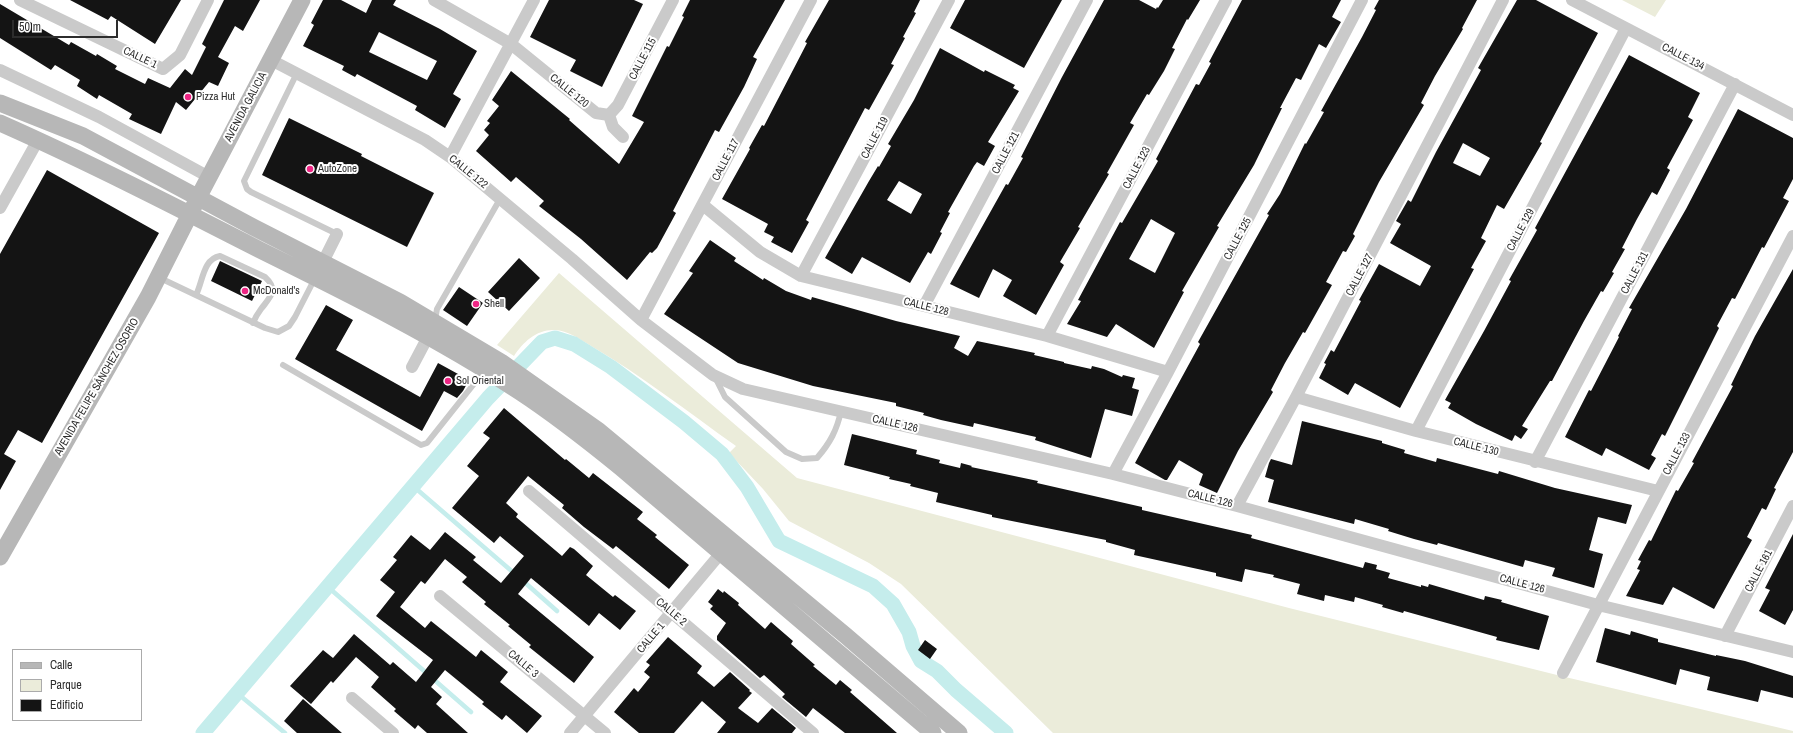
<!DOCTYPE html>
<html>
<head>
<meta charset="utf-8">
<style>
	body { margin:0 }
	#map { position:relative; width:1793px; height:733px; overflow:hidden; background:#fff; font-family:"Archivo Narrow",sans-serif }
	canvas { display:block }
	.legend { position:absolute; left:12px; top:649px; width:130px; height:72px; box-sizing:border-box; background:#fff; border:1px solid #ababab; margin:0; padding:5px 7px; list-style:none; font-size:12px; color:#2d2d2d }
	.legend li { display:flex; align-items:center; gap:8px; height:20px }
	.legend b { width:20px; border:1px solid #ababab }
	.scale { position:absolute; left:12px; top:20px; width:106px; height:18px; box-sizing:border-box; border:2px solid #2d2d2d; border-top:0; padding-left:5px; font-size:12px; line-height:14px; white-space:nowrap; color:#2d2d2d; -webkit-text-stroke:3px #fff; paint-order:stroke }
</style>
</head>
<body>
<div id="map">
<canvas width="1793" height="733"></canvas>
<ul class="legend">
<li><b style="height:5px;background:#b7b7b7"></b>Calle</li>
<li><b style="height:11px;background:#ebecda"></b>Parque</li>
<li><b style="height:11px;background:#141414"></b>Edificio</li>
</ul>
<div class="scale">50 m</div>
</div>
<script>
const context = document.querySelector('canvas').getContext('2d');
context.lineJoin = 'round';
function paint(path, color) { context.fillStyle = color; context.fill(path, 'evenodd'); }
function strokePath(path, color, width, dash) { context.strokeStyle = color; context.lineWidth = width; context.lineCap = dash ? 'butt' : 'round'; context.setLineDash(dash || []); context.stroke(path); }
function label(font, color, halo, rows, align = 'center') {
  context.font = font + ' "Archivo Narrow",sans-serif'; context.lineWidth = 4; context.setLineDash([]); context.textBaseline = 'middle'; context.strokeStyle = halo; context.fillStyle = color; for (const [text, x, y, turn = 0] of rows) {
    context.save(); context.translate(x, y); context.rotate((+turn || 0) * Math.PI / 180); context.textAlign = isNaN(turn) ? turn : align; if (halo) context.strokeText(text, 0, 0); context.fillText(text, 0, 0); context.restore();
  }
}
const green = new Path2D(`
	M1622,0H1666L1655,17Z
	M559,273L797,478L1289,608L1561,676L1793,731V733H1053L901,584L869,563L789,521L763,489L729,453L736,446C688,412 641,375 591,346C581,340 567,330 555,330C537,329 523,342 514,356L497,345Z`);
const stream = new Path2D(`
	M413,486L515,574
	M522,580L557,611
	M328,587L471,712
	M237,693L285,733`);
const canal = new Path2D(`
	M203,733L488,398L542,342L555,338L574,344L611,367L684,422L722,454L747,487L779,541L873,586L893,604L909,632L913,646L921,661L937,671L956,690L1006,733`);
const building = new Path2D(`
	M70,0H181L155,44L111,16L108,20Z
	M224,0H260L243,31L235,26L218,57L229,63L218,86L209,82L186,110L176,102L161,134L129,119L132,114L99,95L97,99L77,86L80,80L55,65L51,70L0,38V4L69,45L71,42L96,56L97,54L117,66L115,69L145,84L148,78L170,88L185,69L192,75L206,47L202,44Z
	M323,0H341L366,13L372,0H396L393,5L440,29L477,51L453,94L461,99L445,128L415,110L417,106L357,74L355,77L342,70L344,66L303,46L314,25L311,23ZM379,32L437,61L427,80L369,52Z
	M549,0H634L643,4L602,87L570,71L576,60L530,37Z
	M690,0H785L753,57L757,59L744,87L719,132L715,130L673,211L676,213L657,248L652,253L650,252L627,280L581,239L539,206L544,201L516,177L511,182L476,151L489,135L484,130L490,123L487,121L499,106L492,100L511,71L570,119L569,120L619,164L644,122L632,116L667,46L669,47L684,17L682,16Z
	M829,0H920L914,12L916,13L903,37L905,38L891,64L894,65L869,110L865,108L806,220L809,222L792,253L771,242L774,237L764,232L768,224L722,199L750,149L749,148L762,125L764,126L807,43L805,42Z
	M965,0H1062L1024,68L950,28Z
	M1104,0H1139L1156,9L1157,7L1158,8L1163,0H1200L1188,20L1187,19L1172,48L1175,49L1164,71L1149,95L1147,94L1130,123L1134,125L1107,173L1109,174L1078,227L1080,228L1060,262L1064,265L1036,315L1003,296L1012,280L993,269L979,298L950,284L1006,184L1008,185L1023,158L1021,157L1062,77Z
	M1242,0H1341L1332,17L1341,22L1326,48L1319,44L1301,80L1296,78L1280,108H1282L1254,165L1217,226L1219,227L1182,291L1184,292L1154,348L1116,324L1107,337L1067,324L1081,301L1078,300L1120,222L1122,223L1158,161L1156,159L1196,84L1199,85L1211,63L1209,62ZM1151,219L1175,233L1155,273L1129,259Z
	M1379,0H1477L1462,28L1463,29L1435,76L1421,103L1424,105L1379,182L1353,234L1355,236L1346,252L1343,251L1326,282L1332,285L1305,333L1303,332L1285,363L1271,390L1273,392L1238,451L1217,493L1199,485L1203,474L1179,460L1167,480H1165L1135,463L1200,344L1198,342L1269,215L1267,214L1280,194L1305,143L1306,144L1324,112L1321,111L1362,37L1376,10L1374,9Z
	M1517,0H1536L1598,33L1540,142L1542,143L1504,209L1497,205L1481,238L1486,241L1471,268L1474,269L1400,408L1355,383L1348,395L1319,378L1326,364L1324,363L1331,350L1334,352L1361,301L1359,300L1379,264L1420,286L1431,266L1390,243L1401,224L1396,221L1408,200L1411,202L1436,152L1481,70L1478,68ZM1463,143L1490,158L1480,176L1453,163Z
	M940,48L984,72L985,70L1015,85L1013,88L1019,91L988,142L995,146L984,166L977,162L974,166L948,212L950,213L940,232L942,233L931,254L928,252L910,283L862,257L852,274L825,258L869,181L878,166L879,167L891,146L888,144L914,100ZM899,181L922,194L911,214L887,200Z
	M1629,55L1700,93L1688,117L1693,120L1667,168L1670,170L1657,195L1652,192L1637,219L1622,248L1625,249L1612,272L1614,273L1603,292L1601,291L1584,321L1552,381H1550L1522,426L1528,429L1521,439L1515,435L1512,441L1476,424L1448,408L1451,403L1445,400L1484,331L1511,281L1509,280L1537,230L1535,228Z
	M1738,109L1793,138V179L1783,198L1789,201L1764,248L1762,247L1735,299L1732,298L1717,326L1719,328L1665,436L1662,434L1651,455L1656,458L1649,470L1606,448L1602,456L1565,437L1589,390L1591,391L1619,337L1618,336L1632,309L1629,308L1686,209Z
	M289,118L362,154L361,156L434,193L407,247L262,175Z
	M47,170L159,233L42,443L18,430L4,454L16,461L0,490V254Z
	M710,240L736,258L734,261L763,280L764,278L786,291L811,300L812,297L896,321L960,336L954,348L968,356L977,341L1035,353L1034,355L1064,362V363L1091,369L1092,366L1104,369L1122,377L1123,375L1135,378L1132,388L1139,390L1132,416L1105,409L1091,458L1035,440L1036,437L974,423L973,427L941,420L923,415L924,413L896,406V403L813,386L738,363L664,314L693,273L689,271Z
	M519,258L540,278L509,311L488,292Z
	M220,261L262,281L252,301L211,281Z
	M1793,269V452L1774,488L1776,489L1766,510L1762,508L1747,537L1752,540L1714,609L1673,587L1663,605L1626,596L1640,570L1637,569L1641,561L1638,560L1649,540L1651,541L1676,490L1678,491L1694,463L1692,462L1733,386L1731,385L1755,336Z
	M459,287L483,303L467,326L443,310Z
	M326,305L353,320L336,350L420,397L438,363L469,380L463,391L457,398L444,391L422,431L295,359Z
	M504,408L565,460L566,459L589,478L593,473L643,512L637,519L657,535L655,537L689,565L669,589L616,546L613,549L584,527L562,508L564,505L528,476L506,503L518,514L516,517L562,556L570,547L574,549L593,566L586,575L613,597L615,595L636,611L620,630L599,613L589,626L531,578L518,594L594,657L574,683L529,647L531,645L508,626L510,625L484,604L486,602L462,582L467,577L445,559L425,584L421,581L400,607L425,628L431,621L476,657L481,650L508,672L500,682L542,716L527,733L506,715L502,720L482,704L484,702L445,670L431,687L442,697L436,704L468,733H427L418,725L415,729L394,711L396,709L371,687L379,677L356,657L333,683L331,681L311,704L290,686L323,650L333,658L354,634L390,665L393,662L416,682L433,660L376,616L395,592L380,580L397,560L393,557L411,535L430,550L445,532L476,557L473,560L501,583L524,556L500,536L494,543L452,508L479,476L467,466L490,438L483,433Z
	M1302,421L1382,441V443L1405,450L1404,453L1436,462L1437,458L1498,474L1499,471L1555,488L1632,505L1626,524L1598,517L1589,550L1603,554L1594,588L1552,576L1555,568L1525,560L1523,567L1438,543L1437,545L1414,539L1388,531L1389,529L1355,519L1354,524L1268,502L1274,480L1265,477L1269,463L1271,459L1292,465Z
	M852,434L917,450L916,454L940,460L939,463L960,468L961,463L972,466L971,467L1038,481L1037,483L1142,507V510L1252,535L1251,538L1363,568L1365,562L1377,565L1376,569L1390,573L1388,578L1421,587V585L1428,587L1429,584L1477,598L1484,600L1485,596L1502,600L1501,602L1549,616L1539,650L1496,640L1497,637L1404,611L1403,613L1382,607L1383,605L1355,597L1354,602L1325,595L1324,601L1297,594L1300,584L1273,577L1274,575L1245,569L1242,582L1216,576V573L1134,555L1135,550L1106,542V540L992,517V515L936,502L938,493L910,486L911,484L889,479L890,477L844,465Z
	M1793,534V610L1785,625L1759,611L1770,590L1765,588Z
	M718,589L723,593L724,591L739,603L738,605L765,629L771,622L793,641L791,644L815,665L813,666L836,685L840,680L852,690L850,692L897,733H845L813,708L806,717L782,697L785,694L764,675L760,678L717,640V636L726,623L710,609L713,606L708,602Z
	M1605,628L1630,635L1631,631L1658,639V642L1716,656V655L1745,661L1793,676V698L1761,690L1758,702L1707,690L1710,677L1680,669L1676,685L1596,662Z
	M668,637L702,666L697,673L714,687L730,672L750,690L749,691L752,693L738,708L758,723L772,708L796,728L792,733H717L726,722L702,701L674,733H639L614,712L634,688L638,692L650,677L644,672L650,665L646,662Z
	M925,640L937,649L930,659L918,650Z
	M303,699L342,733H297L284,721Z`);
const lane = new Path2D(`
	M296,75L244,181L247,189L251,192L337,234
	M160,278L265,328L278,332L289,326L295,317L315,278
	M196,295C203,281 203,259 220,256L265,277C279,290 271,296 261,309C258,313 255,318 253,323
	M435,320L437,309L500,199
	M283,365L421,445L427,443L485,370
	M715,377L725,397L786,452L802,459L817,458C830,443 837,430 841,411`);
const street = new Path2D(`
	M20,0L163,69L180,55L208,0
	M434,0L511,44L596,113L609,115L613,127L623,137
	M1572,0L1793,115
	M271,60L425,140L450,157L572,259L641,320L713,375L743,389L1113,474L1237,506L1598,605L1793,652
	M0,70L99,117L209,177
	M609,115L618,105L673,0
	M450,157L534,0
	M703,205L760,252L801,276L1047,336L1168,372
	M0,208L38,140
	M323,262L337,234
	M801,276L949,0
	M924,306L1087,0
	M641,320L811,0
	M1047,336L1226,0
	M412,367L431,331
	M1296,397L1416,431L1658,491
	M1416,431L1626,28
	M1535,462L1735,84
	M1113,474L1168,372L1362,0
	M529,491L813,733
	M1237,506L1296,397L1503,0
	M440,596L605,733
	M1725,636L1793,506
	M1563,673L1793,236
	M352,698L393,733
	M570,733L726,547`);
const secondary = new Path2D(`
	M0,103L83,136L253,227L400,302L501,362L599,431L845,635L959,733
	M0,123C88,162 174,206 260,250C349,294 438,338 520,392C555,415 588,441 620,467L933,733
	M0,557L148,297L198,198L302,0`);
const markers = [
	[188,97,4,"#ee2584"],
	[310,169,4,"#ee2584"],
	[245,291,4,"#ee2584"],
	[476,304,4,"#ee2584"],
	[448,381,4,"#ee2584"]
];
const streetNames = [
	["CALLE 134",1683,57,27],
	["CALLE 1",140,58,25],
	["CALLE 115",643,59,-62],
	["CALLE 120",569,91,39],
	["AVENIDA GALICIA",246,107,-62],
	["CALLE 119",875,138,-62],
	["CALLE 121",1006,153,-62],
	["CALLE 117",726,160,-62],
	["CALLE 123",1137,168,-62],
	["CALLE 122",468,172,39],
	["CALLE 129",1521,230,-62],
	["CALLE 125",1238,239,-62],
	["CALLE 131",1635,273,-62],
	["CALLE 127",1360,275,-62],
	["CALLE 128",926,307,14],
	["AVENIDA FELIPE SÁNCHEZ OSORIO",97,387,-60],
	["CALLE 126",895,424,13],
	["CALLE 130",1476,447,14],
	["CALLE 133",1677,454,-62],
	["CALLE 126",1210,499,14],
	["CALLE 161",1759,571,-62],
	["CALLE 126",1522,584,15],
	["CALLE 2",671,612,40],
	["CALLE 1",651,638,-50],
	["CALLE 3",523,664,40]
];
const poiNames = [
	["Pizza Hut",196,97],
	["AutoZone",318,169],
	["McDonald's",253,291],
	["Shell",484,304],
	["Sol Oriental",456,381]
];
paint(green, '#ebecda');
strokePath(stream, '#c5edec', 4.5);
strokePath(canal, '#c5edec', 15);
paint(building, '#141414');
strokePath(lane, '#cacaca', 6);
strokePath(street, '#cacaca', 12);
strokePath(secondary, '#b7b7b7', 17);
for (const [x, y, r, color] of markers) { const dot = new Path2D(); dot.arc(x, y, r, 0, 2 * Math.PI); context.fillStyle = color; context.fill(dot); strokePath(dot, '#fff', 1.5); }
label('11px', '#2d2d2d', '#fff', streetNames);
label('11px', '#2d2d2d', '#fff', poiNames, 'left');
</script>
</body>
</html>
